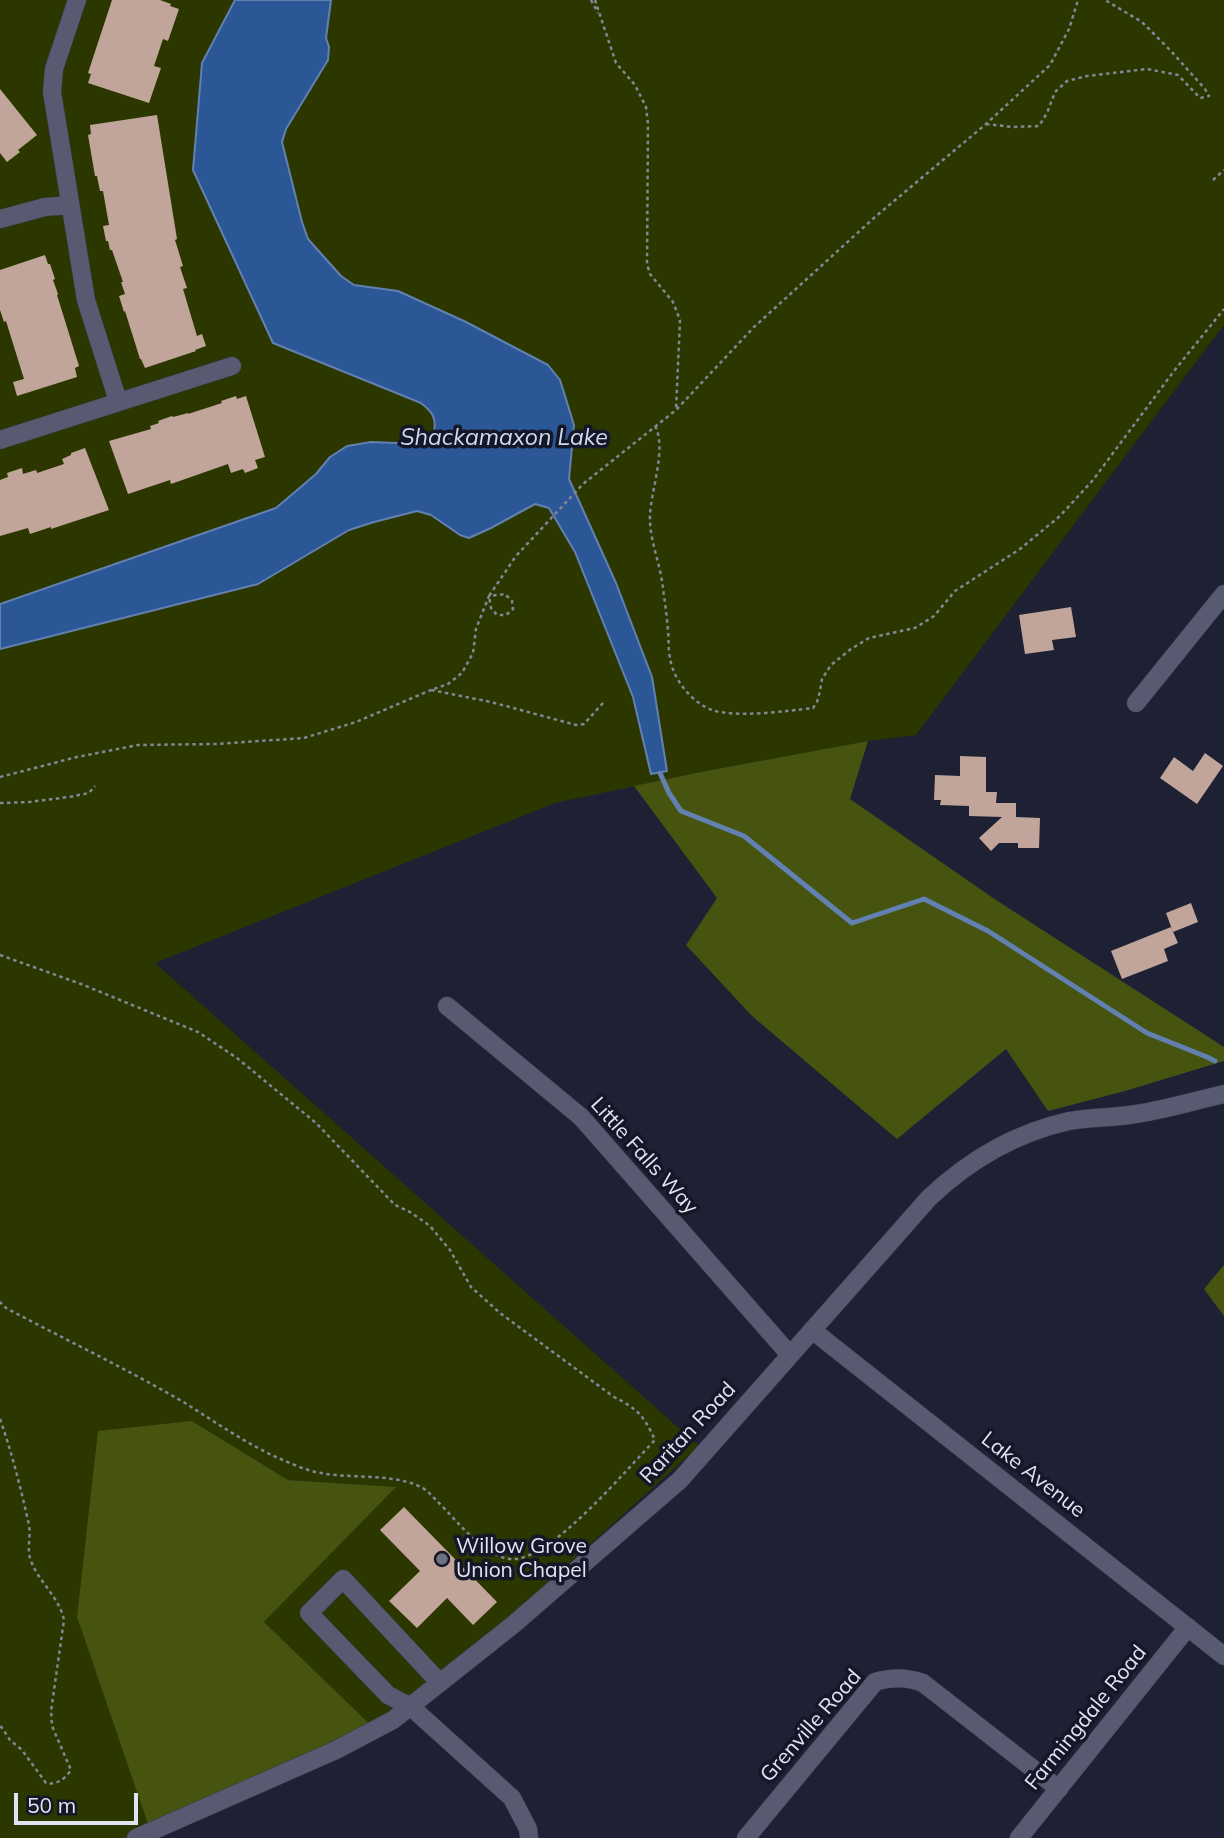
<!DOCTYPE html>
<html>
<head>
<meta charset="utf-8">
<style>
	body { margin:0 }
	#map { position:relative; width:1224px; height:1838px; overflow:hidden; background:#1e2134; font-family:Mulish,sans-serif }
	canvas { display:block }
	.scale { position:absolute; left:14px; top:1793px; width:124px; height:32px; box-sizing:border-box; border:4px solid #e1e4f1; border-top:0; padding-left:9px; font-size:21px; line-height:24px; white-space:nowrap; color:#e1e4f1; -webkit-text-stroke:5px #151729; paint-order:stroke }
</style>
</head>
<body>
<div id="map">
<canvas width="1224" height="1838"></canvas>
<div class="scale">50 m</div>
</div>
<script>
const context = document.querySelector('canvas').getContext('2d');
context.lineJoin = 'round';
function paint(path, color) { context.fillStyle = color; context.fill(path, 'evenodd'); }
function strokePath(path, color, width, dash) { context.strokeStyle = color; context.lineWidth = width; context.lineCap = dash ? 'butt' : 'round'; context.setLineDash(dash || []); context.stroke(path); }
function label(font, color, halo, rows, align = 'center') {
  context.font = font + ' Mulish,sans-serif'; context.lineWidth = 7; context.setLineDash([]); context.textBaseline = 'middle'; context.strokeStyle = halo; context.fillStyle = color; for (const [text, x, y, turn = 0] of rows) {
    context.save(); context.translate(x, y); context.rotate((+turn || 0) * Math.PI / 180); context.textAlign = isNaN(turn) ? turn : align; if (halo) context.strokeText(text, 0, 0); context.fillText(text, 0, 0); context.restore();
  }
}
const green = new Path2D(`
	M0,0H1224V325L916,735L868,741L706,771L555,803L155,963L699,1446L380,1734L264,1622L396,1487L288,1480L192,1421L77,1617L149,1827L126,1838H0Z`);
const forest = new Path2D(`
	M868,741L850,799L996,900L1224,1047V1061L1125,1091L1048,1111L1006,1049L897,1139L752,1016L686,945L717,898L634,786L706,771Z
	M1224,1265V1316L1204,1289Z
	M192,1421L288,1480L396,1487L264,1622L380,1734L149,1827L77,1617L98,1431Z`);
const water = new Path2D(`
	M235,0H331L326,38L329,47L328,60L286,129L282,142L302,222L308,239L341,276L354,285L398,291L466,322L548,365L560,380L574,425L569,479L616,583L652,677L667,771L651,774L633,697L575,552L549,508L535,504L491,528L469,538L460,535L431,515L417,511L374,522L349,530L258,584L0,649V604L276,508L316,474L330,457L347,446L371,442L396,443L424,439L434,431C437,417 431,411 421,403L273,343L193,170L202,63Z`);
const stream = new Path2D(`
	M660,773L669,793L681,811L744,836L852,923L924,899L988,931L1147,1033L1207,1057L1215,1061`);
const building = new Path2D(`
	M112,0H160L171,4L170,6L179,9L168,41L163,39L154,66L161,68L149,103L88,83L91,74L88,73Z
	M0,89L37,135L18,150L20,152L7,162L0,153Z
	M157,115L177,239L175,240L183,266L180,267L187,288L183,289L197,336L202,334L206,346L195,350L196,351L145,368L141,359H140L125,311L124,312L119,296L125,294L121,282H123L112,250H110L108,241H106L103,226L109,225L103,191H100L97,176H95L88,135L91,134L90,125Z
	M45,255L48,264H50L55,279L53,280L58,294L57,295L79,366L75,368L77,377L17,396L13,382L24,379L6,321L4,322L0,310V270Z
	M236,396L237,399L246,396L265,457L255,460L258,468L245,473L243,469L231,473L228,464L171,484L170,480L128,494L109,441L151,429L150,426L159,423L158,421L172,416L173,417L188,413V414L222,403L221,401Z
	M85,448L109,510L51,529V527L30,534L28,528L0,536V480L8,477L7,473L22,468L23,474L36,470L37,473L64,464L62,459L71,455V453Z
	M1071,607L1076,637L1052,640L1054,650L1025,654L1019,615Z
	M1205,753L1223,766L1197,804L1160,778L1174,757L1193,771Z
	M960,756L986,757V792H997L996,803H1016V817L1040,818L1039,848H1018V843H999L991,851L979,838L1002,817L969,816V806L940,805L941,800H934L935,775L960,776Z
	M1191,903L1198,922L1173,932L1166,913Z
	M1171,927L1178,943L1164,949L1168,961L1122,979L1111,951Z
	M404,1507L497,1602L473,1625L447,1598L417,1628L389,1601L420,1571L380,1530Z`);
const path = new Path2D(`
	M591,0L598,13
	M595,0L616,63L635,85L646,107L648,124L647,264L650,274L673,302L680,320L676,410
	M986,124L1012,127L1039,126L1047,113L1055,92L1067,81L1087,76L1147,69L1178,75L1200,98L1209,96L1205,89L1171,51L1142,22L1105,0
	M1213,180L1224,170
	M655,426C667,448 651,490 650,515C649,541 661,564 663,589C665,603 667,617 668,631C669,640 668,649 670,658C673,679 691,702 712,710C736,718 787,711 813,708L817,702L820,691L822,679L831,665L851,649L869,638L915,628L934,616L955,591L1020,549L1060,516L1093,480L1174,371L1224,309
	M603,703L584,724L576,725L491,702L431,690L448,684L462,673L473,653L476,629L489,596L505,594L512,601L513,609L506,615H497L491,608L489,596L516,556L583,484L676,410L754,327L875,217L986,124L1050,65L1069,29L1078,0
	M0,777L77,757L138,745L215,744L304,738L356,722L431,690
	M0,803L29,802L69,797L89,793L95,786
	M0,955L81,984L198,1032L237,1058L316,1123L395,1205L410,1212L430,1226L450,1250L471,1287L500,1313L614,1397C638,1409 644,1416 655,1440C626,1470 555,1555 516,1559C487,1562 456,1519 437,1501C432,1496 427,1490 421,1487C392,1473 352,1479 321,1473C307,1471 290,1463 276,1457C244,1442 215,1422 185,1403C127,1369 66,1340 6,1308L0,1302
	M0,1419C12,1453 21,1489 29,1525C31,1536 27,1547 30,1558C37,1581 59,1596 64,1620L51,1711L52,1726L71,1770C65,1779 57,1785 46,1783L22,1750L10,1740L0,1725`);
const minor = new Path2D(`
	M77,0L54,69L52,92L86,300L118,401
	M0,219L45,207L70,205
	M0,440L232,366
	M1136,703L1224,594
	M447,1006L581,1117L790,1355
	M812,1330L1224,1656
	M440,1683L343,1579L309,1613L388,1695L411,1707L512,1798L528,1829L529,1838
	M136,1838L336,1750L393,1720L514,1624L680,1480L929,1198C969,1160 1015,1133 1069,1121C1089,1117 1109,1118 1129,1115C1161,1111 1193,1101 1224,1094
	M746,1838L875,1682C892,1677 906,1677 923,1683L1059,1789
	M1019,1838L1188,1627`);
const markers = [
	[442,1559,7,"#6b7280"]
];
const streetNames = [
	["Little Falls Way",644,1156,48],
	["Raritan Road",688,1433,-47],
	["Lake Avenue",1033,1475,38],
	["Farmingdale Road",1086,1718,-51],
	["Grenville Road",811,1726,-49]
];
const poiNames = [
	["Willow Grove",456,1547],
	["Union Chapel",456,1571]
];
const waterNames = [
	["Shackamaxon Lake",504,438]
];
paint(green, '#2c3700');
paint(forest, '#465410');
paint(water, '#2b5796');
strokePath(water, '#6281b1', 2);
strokePath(stream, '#6281b1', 5);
paint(building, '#c1a59b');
strokePath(minor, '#393a4a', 19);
strokePath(path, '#838696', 2.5, [3.5, 3.5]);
strokePath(minor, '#575a70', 18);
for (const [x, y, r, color] of markers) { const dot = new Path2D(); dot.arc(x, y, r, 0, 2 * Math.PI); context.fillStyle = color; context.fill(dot); strokePath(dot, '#151729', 2.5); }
label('21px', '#e1e4f1', '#151729', streetNames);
label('21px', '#e1e4f1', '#151729', poiNames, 'left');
label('italic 23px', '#cedaed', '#151729', waterNames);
</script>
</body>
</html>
